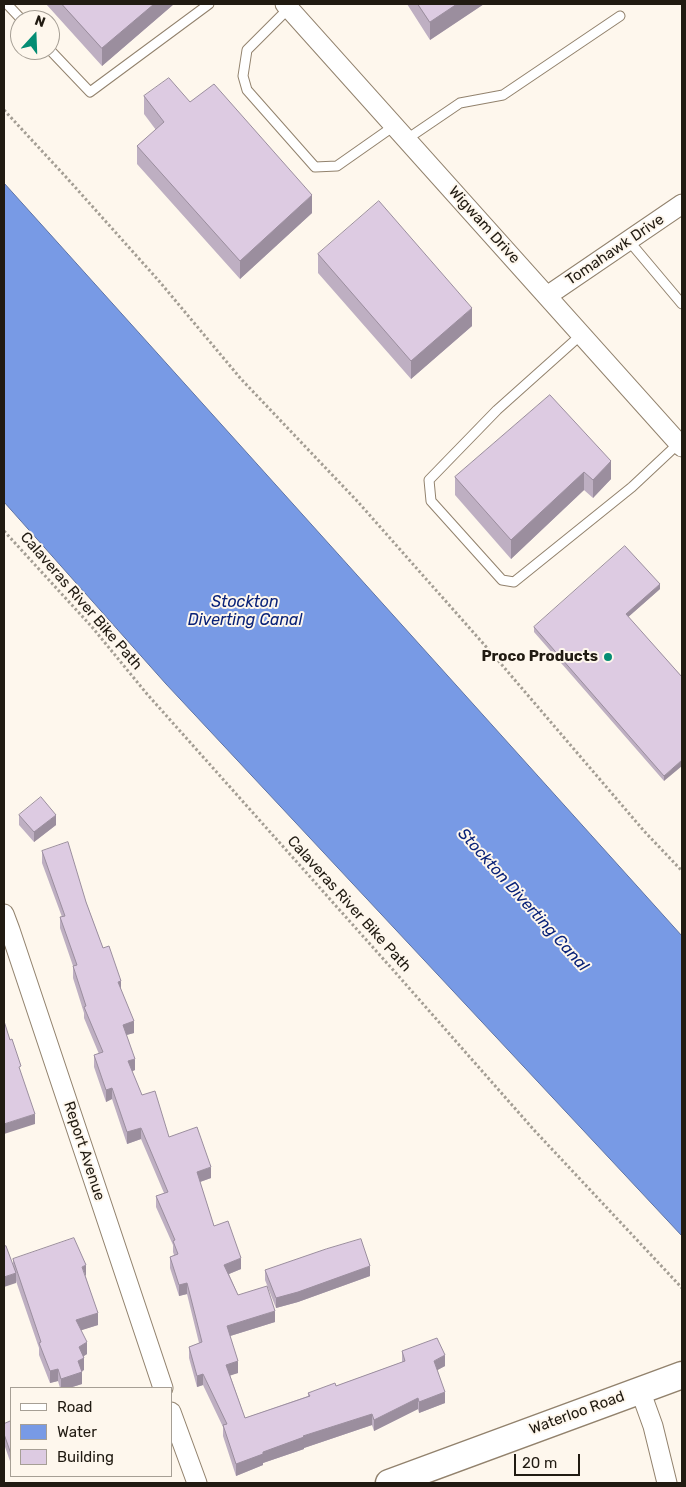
<!DOCTYPE html>
<html>
<head>
<meta charset="utf-8">
<style>
	body { margin:0 }
	#map { position:relative; width:686px; height:1487px; overflow:hidden; background:#fef7ed; font-family:Rubik,sans-serif }
	canvas { display:block }
	.frame { position:absolute; inset:0; border:5px solid #211b12; pointer-events:none }
	.legend { position:absolute; left:10px; top:1387px; width:162px; height:90px; box-sizing:border-box; background:#fef7ed; border:1px solid #a69f95; margin:0; padding:6px 9px; list-style:none; font-size:15px; color:#211b12 }
	.legend li { display:flex; align-items:center; gap:10px; height:25px }
	.legend b { width:25px; border:1px solid #a69f95 }
	.north { position:absolute; left:10px; top:10px; width:50px; height:50px; box-sizing:border-box; background:#fef7ed; border:1px solid #a69f95; border-radius:50%; rotate:20deg; font-size:14px; font-weight:700; line-height:20px; text-align:center; color:#211b12 }
	.north::after { content:''; display:block; margin:auto; width:18px; height:22px; background:#048d74; clip-path:polygon(50% 0,100% 100%,50% 72%,0 100%) }
	.scale { position:absolute; left:514px; top:1454px; width:66px; height:22px; box-sizing:border-box; border:2px solid #211b12; border-top:0; padding-left:6px; font-size:15px; line-height:18px; white-space:nowrap; color:#211b12; -webkit-text-stroke:4px #fef7ed; paint-order:stroke }
</style>
</head>
<body>
<div id="map">
<canvas width="686" height="1487"></canvas>
<div class="frame"></div>
<ul class="legend">
<li><b style="height:6px;background:#fff"></b>Road</li>
<li><b style="height:14px;background:#789ae5"></b>Water</li>
<li><b style="height:14px;background:#ddcbe2"></b>Building</li>
</ul>
<div class="north">N</div>
<div class="scale">20 m</div>
</div>
<script>
const context = document.querySelector('canvas').getContext('2d');
context.lineJoin = 'round';
function paint(path, color) { context.fillStyle = color; context.fill(path, 'evenodd'); }
function strokePath(path, color, width, dash) { context.strokeStyle = color; context.lineWidth = width; context.lineCap = dash ? 'butt' : 'round'; context.setLineDash(dash || []); context.stroke(path); }
function label(font, color, halo, rows, align = 'center') {
  context.font = font + ' Rubik,sans-serif'; context.lineWidth = 4; context.setLineDash([]); context.textBaseline = 'middle'; context.strokeStyle = halo; context.fillStyle = color; for (const [text, x, y, turn = 0] of rows) {
    context.save(); context.translate(x, y); context.rotate((+turn || 0) * Math.PI / 180); context.textAlign = isNaN(turn) ? turn : align; if (halo) context.strokeText(text, 0, 0); context.fillText(text, 0, 0); context.restore();
  }
}
const water = new Path2D(`
	M4,183L682,936V1236L166,684L4,502Z`);
const path = new Path2D(`
	M4,110L66,177L159,281L241,379L358,502L496,658L644,831L682,871
	M4,531L92,627L147,694L394,971L534,1130L682,1288`);
const service = new Path2D(`
	M7,4L22,20
	M289,8L247,50L243,76L247,90L315,167L337,166L394,126
	M50,50L90,92L209,4
	M407,139L460,103L503,95L620,16
	M629,241L682,304
	M582,334L497,410L429,480L431,501L502,580L514,582L632,487L679,443`);
const minor = new Path2D(`
	M285,4L682,447
	M547,296L682,204
	M4,914L10,930L163,1388
	M640,1390L653,1426L667,1483
	M171,1412L197,1483`);
const secondary = new Path2D(`
	M389,1483L682,1375`);
const wall = new Path2D(`
	M46,4H174L102,66Z
	M407,4H484L430,40Z
	M144,96L190,102L312,213L240,279L137,164V146L156,130L144,114Z
	M318,254L472,326L411,379L318,273Z
	M550,395L611,479L593,498L584,490L511,559L455,495V477Z
	M660,589L628,617L682,677L664,781L534,632V627Z
	M19,815L56,825L34,842L19,825Z
	M42,851L86,902L103,948L121,991L134,1033L126,1035L135,1070L132,1071L142,1095L169,1137L211,1178L200,1182L214,1226L241,1269L229,1274L238,1295L275,1322L230,1336L238,1373L230,1375L245,1418L308,1396V1393L336,1386L402,1362V1351L445,1366L437,1370L445,1403L419,1413L418,1409L374,1431L372,1425L304,1448V1449L263,1463V1465L236,1476L223,1436V1427L203,1385L197,1387L189,1358V1347L199,1343L187,1294L179,1296L170,1268V1257L174,1255L173,1252V1245L156,1207V1196L164,1193L141,1139L127,1144L112,1099L106,1102L94,1067V1055L99,1054L84,1018V1013L73,978V966L60,928V917H62L42,863Z
	M13,1259L86,1277L98,1325L81,1330L87,1354L84,1356V1370L82,1371V1384L69,1388H60L58,1381L50,1383L39,1355V1348L16,1281V1283L13,1264Z
	M265,1270L370,1276L298,1302L276,1308L265,1280Z
	M11,1421V1464L4,1444V1424Z`);
const shadedWall = new Path2D(`
	M154,4H174L102,66V48Z
	M457,4H484L430,40V22Z
	M312,195V213L240,279V261Z
	M472,308V326L411,379V361Z
	M611,461V479L593,498V480Z
	M584,472V490L511,559V540Z
	M660,584V589L626,619V614Z
	M682,760V766L664,781V776Z
	M56,815V825L34,842V832Z
	M121,981V993L118,982Z
	M134,1021V1033L123,1036V1025Z
	M135,1059V1070L128,1073V1061Z
	M112,1088V1099L106,1102V1090Z
	M35,1114V1124L4,1134V1124Z
	M141,1128V1139L127,1144V1132Z
	M211,1167V1178L197,1183V1172Z
	M241,1258V1269L224,1276V1265Z
	M86,1265V1277L82,1267Z
	M370,1266V1276L298,1302L276,1308V1298Z
	M16,1273V1283L4,1287V1277Z
	M187,1283V1294L179,1296V1285Z
	M275,1311V1322L227,1337V1326Z
	M98,1313V1325L76,1332V1320Z
	M87,1342V1354L79,1359V1347Z
	M445,1355V1366L434,1372V1361Z
	M84,1358V1370L78,1373V1361Z
	M238,1361V1373L226,1377V1365Z
	M58,1369V1381L50,1383V1371Z
	M82,1372V1384L69,1388H61V1379Z
	M203,1374V1385L197,1387V1376Z
	M445,1392V1403L419,1413V1402Z
	M418,1398V1409L374,1431V1420Z
	M372,1414V1425L304,1448V1449L263,1463V1465L236,1476V1464L263,1452L303,1436Z`);
const building = new Path2D(`
	M62,4H154L102,48Z
	M418,4H457L430,22Z
	M169,78L190,102L214,84L312,195L240,261L137,146L164,122L144,96Z
	M379,201L472,308L411,361L318,254Z
	M550,395L611,461L593,480L584,472L511,540L455,477Z
	M625,546L660,584L626,614L682,677V760L664,776L534,627Z
	M41,797L56,815L34,832L19,815Z
	M68,842L86,902L103,948L109,946L121,981L118,982L134,1021L123,1025L135,1059L128,1061L142,1095L155,1091L169,1137L197,1127L211,1167L197,1172L214,1226L228,1221L241,1258L224,1265L238,1295L267,1286L275,1311L227,1326L238,1361L226,1365L245,1418L310,1396L308,1393L335,1383L336,1386L405,1361L402,1351L437,1338L445,1355L434,1361L445,1392L419,1402L418,1398L374,1420L372,1414L303,1436L304,1437L263,1452V1454L236,1464L223,1425L227,1424L203,1374L197,1376L189,1347L202,1342L187,1283L179,1285L170,1257L178,1254L173,1241L175,1240L156,1196L168,1192L141,1128L127,1132L112,1088L106,1090L94,1055L103,1052L84,1007L86,1006L73,966L77,965L60,917L65,916L42,851Z
	M4,1021L10,1040L12,1039L21,1066L19,1067L35,1114L4,1124Z
	M74,1238L86,1265L82,1267L98,1313L76,1320L87,1342L79,1347L84,1358L78,1361L82,1372L61,1379L58,1369L50,1371L39,1343L41,1342L13,1259Z
	M361,1239L370,1266L298,1292L276,1298L265,1270L326,1249Z
	M6,1246L16,1273L4,1277V1247Z
	M11,1421V1454L4,1434V1424Z`);
const markers = [
	[608,657,5,"#048d74"]
];
const streetNames = [
	["Wigwam Drive",484,225,48],
	["Tomahawk Drive",615,250,-34],
	["Calaveras River Bike Path",81,601,49],
	["Calaveras River Bike Path",349,904,48],
	["Report Avenue",84,1151,72],
	["Waterloo Road",577,1413,-20]
];
const poiNames = [
	["Proco Products",598,657]
];
const waterNames = [
	["Stockton",245,602],
	["Diverting Canal",245,620],
	["Stockton Diverting Canal",523,900,48]
];
paint(water, '#789ae5');
strokePath(water, '#5e74a6', 1);
strokePath(service, '#92826d', 11);
strokePath(minor, '#92826d', 21);
strokePath(secondary, '#92826d', 29);
strokePath(path, '#a49e94', 3, [2.5, 2.5]);
strokePath(service, '#fff', 9);
strokePath(minor, '#fff', 19);
strokePath(secondary, '#fff', 26);
paint(wall, '#beafc2');
paint(shadedWall, '#9b8e9e');
paint(building, '#ddcbe2');
strokePath(building, '#9b8e9e', 1);
for (const [x, y, r, color] of markers) { const dot = new Path2D(); dot.arc(x, y, r, 0, 2 * Math.PI); context.fillStyle = color; context.fill(dot); strokePath(dot, '#fef7ed', 2); }
label('15px', '#211b12', '#fef7ed', streetNames);
label('bold 15px', '#211b12', '#fef7ed', poiNames, 'right');
label('italic 16px', '#092278', '#fef7ed', waterNames);
</script>
</body>
</html>
